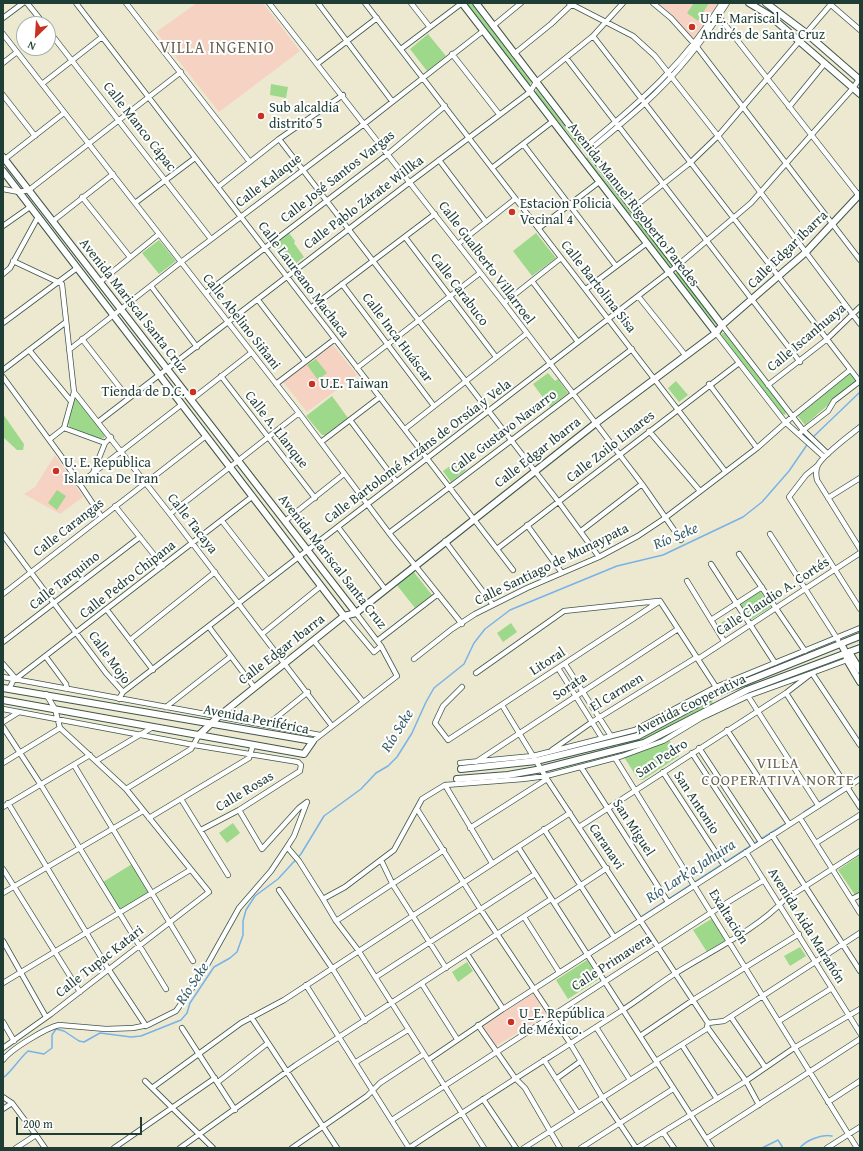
<!DOCTYPE html>
<html>
<head>
<meta charset="utf-8">
<style>
	body { margin:0 }
	#map { position:relative; width:863px; height:1151px; overflow:hidden; background:#ede9d0; font-family:"Gentium Book Plus",serif }
	canvas { display:block }
	.frame { position:absolute; inset:0; border:4px solid #1f3d34; pointer-events:none }
	.north { position:absolute; left:16px; top:16px; width:40px; height:40px; box-sizing:border-box; background:#fff; border:1px solid #a5b1ae; border-radius:50%; rotate:205deg; font-size:11px; font-weight:700; line-height:16px; text-align:center; color:#1f3d34 }
	.north::after { content:''; display:block; margin:auto; width:14px; height:18px; background:#c8321e; clip-path:polygon(50% 0,100% 100%,50% 72%,0 100%) }
	.scale { position:absolute; left:16px; top:1117px; width:126px; height:18px; box-sizing:border-box; border:2px solid #1f3d34; border-top:0; padding-left:5px; font-size:12px; line-height:14px; white-space:nowrap; color:#1f3d34; -webkit-text-stroke:3px #fff; paint-order:stroke }
</style>
</head>
<body>
<div id="map">
<canvas width="863" height="1151"></canvas>
<div class="frame"></div>
<div class="north">N</div>
<div class="scale">200 m</div>
</div>
<script>
const context = document.querySelector('canvas').getContext('2d');
context.lineJoin = 'round';
function paint(path, color) { context.fillStyle = color; context.fill(path, 'evenodd'); }
function strokePath(path, color, width, dash) { context.strokeStyle = color; context.lineWidth = width; context.lineCap = dash ? 'butt' : 'round'; context.setLineDash(dash || []); context.stroke(path); }
function label(font, color, halo, rows, align = 'center') {
  context.font = font + ' "Gentium Book Plus",serif'; context.lineWidth = 4; context.setLineDash([]); context.textBaseline = 'middle'; context.strokeStyle = halo; context.fillStyle = color; for (const [text, x, y, turn = 0] of rows) {
    context.save(); context.translate(x, y); context.rotate((+turn || 0) * Math.PI / 180); context.textAlign = isNaN(turn) ? turn : align; if (halo) context.strokeText(text, 0, 0); context.fillText(text, 0, 0); context.restore();
  }
}
const built = new Path2D(`
	M197,3H263L300,51L219,112L156,32Z
	M658,3H719L695,37H691L675,17Z
	M333,345L357,375L307,412L284,383V381Z
	M55,455L83,497L60,514L24,494L35,487Z
	M532,994L534,995L546,1015L496,1046L483,1028L484,1026Z`);
const green = new Path2D(`
	M468,3H471L531,82L530,85L527,84L467,5Z
	M694,3H709L698,21L687,13Z
	M428,34L446,56L427,71L410,49Z
	M271,84L288,87L286,98L270,95Z
	M536,89L581,147V149L535,93Z
	M587,157L672,265L670,267L586,159Z
	M289,233L295,241L294,243L304,257L290,268L273,244Z
	M536,233L556,258L532,276L513,251Z
	M159,240L176,261L159,274L142,253Z
	M677,272L717,322L716,325L674,275Z
	M722,333H725L786,412L785,415L782,414L721,336Z
	M316,359L327,373L318,380L307,365Z
	M548,373L555,381L558,379L568,393L550,407L533,384Z
	M850,373L857,380L805,425L797,415Z
	M676,381L688,395L679,402L668,388Z
	M332,396L348,418L325,435H322L306,416Z
	M75,397L105,435L104,438L100,439L70,427L68,424L73,398Z
	M3,414L24,444L23,450H17L3,437Z
	M458,460L466,470L451,482L443,471Z
	M57,490L66,496L57,510L48,503Z
	M413,571L432,595L415,608L396,584Z
	M759,590L771,607L749,621L738,605Z
	M734,615L740,624L725,634L719,624Z
	M511,623L517,632L503,642L497,633Z
	M712,701L713,704L643,743H633Z
	M669,740L679,756L643,780L638,779L624,757Z
	M233,823L240,833L227,843L219,833Z
	M860,855V893L855,895L838,870Z
	M132,864L149,892L120,910L103,882Z
	M713,918L727,940L707,952L693,930Z
	M800,947L806,956L790,966L784,956Z
	M587,960L599,979L568,999L556,980Z
	M467,962L473,971L458,982L452,972Z`);
const stream = new Path2D(`
	M804,812L860,776
	M761,839L790,821H794
	M641,917L758,841
	M538,984L637,920
	M3,1078C13,1070 18,1060 28,1051L44,1054L52,1048V1035L56,1029L64,1031L79,1041L84,1042L100,1033L131,1037L141,1036L181,1020L187,1013L190,1003L214,967L230,958L237,952L243,935V921L246,910L255,896L278,879L301,854L324,816L361,789L376,773L388,766L397,757L412,733L426,702L434,688L464,664L474,643L485,629L510,610L617,566L663,555L743,517L762,502L789,471L811,439L860,392
	M762,1148L778,1140L783,1148
	M800,1148C806,1140 822,1134 832,1136`);
const street = new Path2D(`
	M27,3L44,24
	M76,3L513,570
	M126,3L250,162
	M269,3L504,303L642,484L681,540
	M318,3L392,101
	M365,3L725,471
	M411,3L429,26
	M569,3L633,36L655,56L718,136L860,324
	M653,3L671,18L697,47L860,260
	M830,4L860,30
	M716,13L860,197
	M3,18L23,3
	M493,26L521,3
	M48,30L211,239
	M3,34L299,413L389,533L462,624
	M593,36L860,382
	M401,49L462,3
	M452,54L499,114
	M514,54L551,24L572,4
	M567,59L800,362
	M3,63L17,52
	M317,64L377,18
	M42,84L102,37
	M3,95L35,136
	M789,107L825,63
	M279,139L558,501L599,557
	M523,144L616,266
	M587,150L592,148C609,134 627,119 644,104C676,75 704,40 727,3
	M587,150L589,144C641,101 686,62 722,3
	M5,159L64,113
	M439,160L486,222
	M492,168L553,121
	M218,187L279,139L343,95
	M3,189L19,192L29,190L181,72
	M82,197L130,257
	M135,203L195,158
	M633,208L691,162L718,136L832,3
	M53,221L113,174
	M3,226L30,207
	M539,228L599,182
	M405,237L496,357
	M458,244L515,199
	M13,261L62,284L74,392L170,514L332,726
	M3,274L10,268L38,217
	M532,281L578,342
	M100,282L159,234
	M342,284L434,406
	M151,286L197,347
	M586,289L647,243
	M206,293L388,154L445,106
	M638,296L686,356
	M258,300L305,361
	M504,303L561,258
	M312,307L435,214
	M3,323L77,268
	M722,325L803,430L828,454
	M716,333L785,422L824,457
	M82,339L128,398
	M29,350L70,400
	M69,350L181,262L364,124L483,31
	M357,368L480,273
	M3,370L66,322
	M221,376L315,498
	M3,377L61,456L101,516
	M276,384L335,339
	M709,384L757,448
	M768,385L826,340L860,307
	M191,400L251,353
	M350,420L396,481
	M98,422L410,182L530,92L536,82L593,36L623,3
	M860,427C850,435 823,455 818,465C815,470 816,475 817,480L860,549
	M64,428L74,392
	M405,429L526,334
	M649,431L700,491
	M801,432L828,411L834,401L860,381
	M50,439L64,428L105,443L111,437
	M321,442L380,397
	M817,466L806,475L789,497L860,609
	M93,473L105,443
	M79,484L181,405
	M828,498L860,478
	M115,506L163,566
	M170,514L299,413
	M222,521L268,580
	M285,521L344,474
	M527,525L562,573
	M338,527L385,589
	M581,531L642,484
	M389,533L632,349
	M770,534L838,640
	M3,535L106,673L123,692L119,699
	M445,541L493,605
	M497,549L739,363
	M739,554L805,651
	M711,564L775,663
	M687,581L724,641
	M3,594L206,436
	M660,601L716,687
	M107,610L153,670
	M344,616L374,652L381,646
	M711,620L762,587
	M209,627L254,687
	M262,634L321,586
	M130,640L215,572
	M314,641L363,702
	M377,641L438,594
	M3,642L140,537
	M46,657L66,684L67,689
	M414,659L452,629L475,614L527,588L599,557L638,536L665,518L757,448L792,417L850,370
	M698,659L860,553
	M3,664L16,679
	M565,664L611,736
	M558,668L602,738
	M476,673L564,611L658,601
	M3,677L320,735
	M462,687L443,706L435,723L448,740L660,601
	M9,689L13,681L253,496
	M123,692L677,266L751,203L853,88L860,78
	M786,693L860,807
	M748,696L818,805
	M502,705L547,779L708,1023
	M166,707L230,657
	M3,709L194,745L298,762L301,765L300,771L239,810L201,830
	M3,722L19,712
	M267,725L308,692
	M3,727L41,785L166,989
	M727,730L789,824
	M313,741L397,676L381,646L356,613
	M699,748L761,842
	M552,750L592,722L697,657
	M692,753L754,847
	M615,758C696,888 777,1018 857,1148
	M96,761L153,727
	M476,762L678,629
	M3,763L60,728
	M460,763L533,756L635,730L716,687L860,628
	M74,765L193,961
	M581,767L668,902
	M663,772L724,865
	M445,785L492,863
	M126,789L191,749L199,735
	M181,799L228,875
	M8,803L107,967L146,1026
	M3,807L90,755
	M417,809L479,907L570,1043L602,1097L636,1148
	M239,810L262,849L299,808L307,802
	M149,818L249,758L253,745
	M800,818L860,913
	M579,827L786,693L812,673L847,660
	M470,828L547,779
	M544,829L614,937
	M772,835L860,971
	M816,843L860,815
	M287,847L299,861L323,899L345,887L394,850L422,799L445,785L523,779L546,776L622,756L663,741L701,718L748,696L812,673L860,745
	M518,847L712,1148
	M746,852L860,1033
	M381,860L393,885L446,968
	M3,869L80,992
	M279,890L332,968L365,1021
	M3,893L143,811
	M323,899L336,921L358,950L484,1148
	M852,899L860,895
	M554,903L607,868
	M524,917L559,972
	M336,921L444,850
	M3,941L46,1017
	M467,954L503,1009
	M376,977L535,874
	M3,983L190,870
	M422,984L457,1039
	M306,985L409,1148
	M251,1017L337,1148
	M731,1017L765,1067
	M779,1021L832,988
	M3,1022L14,1041
	M478,1025L515,1078L525,1088L560,1148
	M596,1027L630,1080
	M182,1028L235,1110
	M640,1036L693,1000L799,934
	M682,1045L717,1099
	M3,1048L51,1014L209,892L126,789L60,728L55,709L46,694
	M3,1060C11,1049 46,1028 59,1025L106,1029L133,1028L148,1025L176,1011L202,974L239,908L271,871L287,847L294,836L307,802
	M428,1060L503,1009L860,779
	M544,1060L578,1113
	M656,1061L708,1028
	M356,1062L408,1030
	M556,1079L581,1061
	M145,1081L213,1148
	M218,1082L268,1043
	M152,1088L241,1023L284,1000L570,813
	M3,1097L12,1103L36,1135
	M483,1099L516,1148
	M828,1102L860,1081
	M759,1105L746,1081L710,1031L707,1027L708,1023L724,1021L860,933
	M3,1109L12,1103
	M392,1120L712,912L764,880
	M663,1132L674,1148
	M706,1139L860,1039
	M16,1148L36,1135L45,1148
	M114,1148L215,1078
	M180,1148L296,1065L551,899
	M292,1148L367,1096L380,1083L424,1054
	M409,1148C479,1101 550,1057 621,1011C640,999 657,985 676,973C709,952 758,929 784,900L860,851
	M524,1148L657,1063
	M581,1148L673,1089
	M637,1148L746,1081L794,1048L860,1009
	M827,1148L860,1127`);
const secondary = new Path2D(`
	M462,3L716,333
	M476,3L722,325
	M749,3L769,15L860,94
	M766,3L806,33L860,80
	M3,157L356,613
	M3,171L344,616
	M841,644L846,653L847,660L860,682
	M849,652L860,670
	M3,688L313,741L304,754L3,700
	M199,735L219,716L344,616L356,613L596,423L716,333L722,325L805,253L860,194
	M461,769L536,761L638,736L720,692L860,636
	M457,779L508,775L542,769L644,743L747,690L860,648`);
const markers = [
	[692,27,4,"#c8321e"],
	[261,116,4,"#c8321e"],
	[512,212,4,"#c8321e"],
	[312,384,4,"#c8321e"],
	[193,392,4,"#c8321e"],
	[56,471,4,"#c8321e"],
	[511,1022,4,"#c8321e"]
];
const poiNames = [
	["U. E. Mariscal",700,19],
	["Andrés de Santa Cruz",700,35],
	["Sub alcaldia",269,108],
	["distrito 5",269,124],
	["Estacion Policia",520,204],
	["Vecinal 4",520,220],
	["U.E. Taiwan",320,384],
	["Tienda de D.C.",185,392,"right"],
	["U. E. Republica",64,463],
	["Islamica De Iran",64,479],
	["U_E. República",519,1014],
	["de México.",519,1030]
];
const streetNames = [
	["Calle Manco Cápac",139,127,52],
	["Calle José Santos Vargas",338,177,-38],
	["Calle Kalaque",269,181,-37],
	["Calle Pablo Zárate Willka",364,203,-37],
	["Avenida Manuel Rigoberto Paredes",633,205,52],
	["Calle Edgar Ibarra",788,250,-44],
	["Calle Gualberto Villarroel",486,263,53],
	["Calle Laureano Machaca",303,280,53],
	["Calle Bartolina Sisa",598,287,52],
	["Calle Carabuco",459,290,53],
	["Avenida Mariscal Santa Cruz",133,306,52],
	["Calle Abelino Siñani",241,322,52],
	["Calle Inca Huáscar",397,338,53],
	["Calle Iscanhuaya",807,338,-40],
	["Calle A. Llanque",276,430,52],
	["Calle Gustavo Navarro",504,432,-37],
	["Calle Zoilo Linares",611,447,-38],
	["Calle Bartolomé Arzáns de Orsúa y Vela",418,452,-37],
	["Calle Edgar Ibarra",538,453,-38],
	["Calle Tacaya",192,524,52],
	["Calle Carangas",69,528,-38],
	["Avenida Mariscal Santa Cruz",332,562,52],
	["Calle Santiago de Munaypata",552,565,-26],
	["Calle Pedro Chipana",128,580,-38],
	["Calle Tarquino",65,581,-38],
	["Calle Claudio A. Cortés",773,597,-33],
	["Calle Edgar Ibarra",282,650,-38],
	["Calle Mojo",109,658,54],
	["Litoral",548,662,-33],
	["Sorata",570,687,-34],
	["El Carmen",617,693,-32],
	["Avenida Cooperativa",691,705,-26],
	["Avenida Periférica",256,720,11],
	["San Pedro",662,759,-33],
	["Calle Rosas",245,792,-31],
	["San Antonio",696,803,57],
	["San Miguel",633,828,57],
	["Caranavi",606,847,56],
	["Exaltación",728,917,58],
	["Avenida Aida Marañón",806,926,58],
	["Calle Tupac Katari",100,962,-38],
	["Calle Primavera",612,963,-33]
];
const waterNames = [
	["Río Seke",676,537,-23],
	["Río Seke",398,731,-58],
	["Río Lark’a Jahuira",691,872,-33],
	["Río Seke",193,984,-57]
];
const neighbourhoodNames = [
	["VILLA",778,764],
	["COOPERATIVA NORTE",778,781]
];
const quarterNames = [
	["VILLA INGENIO",217,49]
];
paint(built, '#f6d2c3');
paint(green, '#9ed88b');
strokePath(stream, '#77b2e9', 1.5);
strokePath(street, '#3e574b', 6);
strokePath(secondary, '#3e574b', 8);
strokePath(street, '#fff', 4.5);
strokePath(secondary, '#fff', 6);
for (const [x, y, r, color] of markers) { const dot = new Path2D(); dot.arc(x, y, r, 0, 2 * Math.PI); context.fillStyle = color; context.fill(dot); strokePath(dot, '#fff', 1.5); }
label('14px', '#1f3d34', '#fff', poiNames, 'left');
label('14px', '#1f3d34', '#fff', streetNames);
label('italic 15px', '#39606a', '#fff', waterNames);
context.letterSpacing = '1px';
label('15px', '#6a6452', '#fff', neighbourhoodNames);
context.letterSpacing = '0px';
context.letterSpacing = '1px';
label('16px', '#6a6452', '#fff', quarterNames);
context.letterSpacing = '0px';
</script>
</body>
</html>
